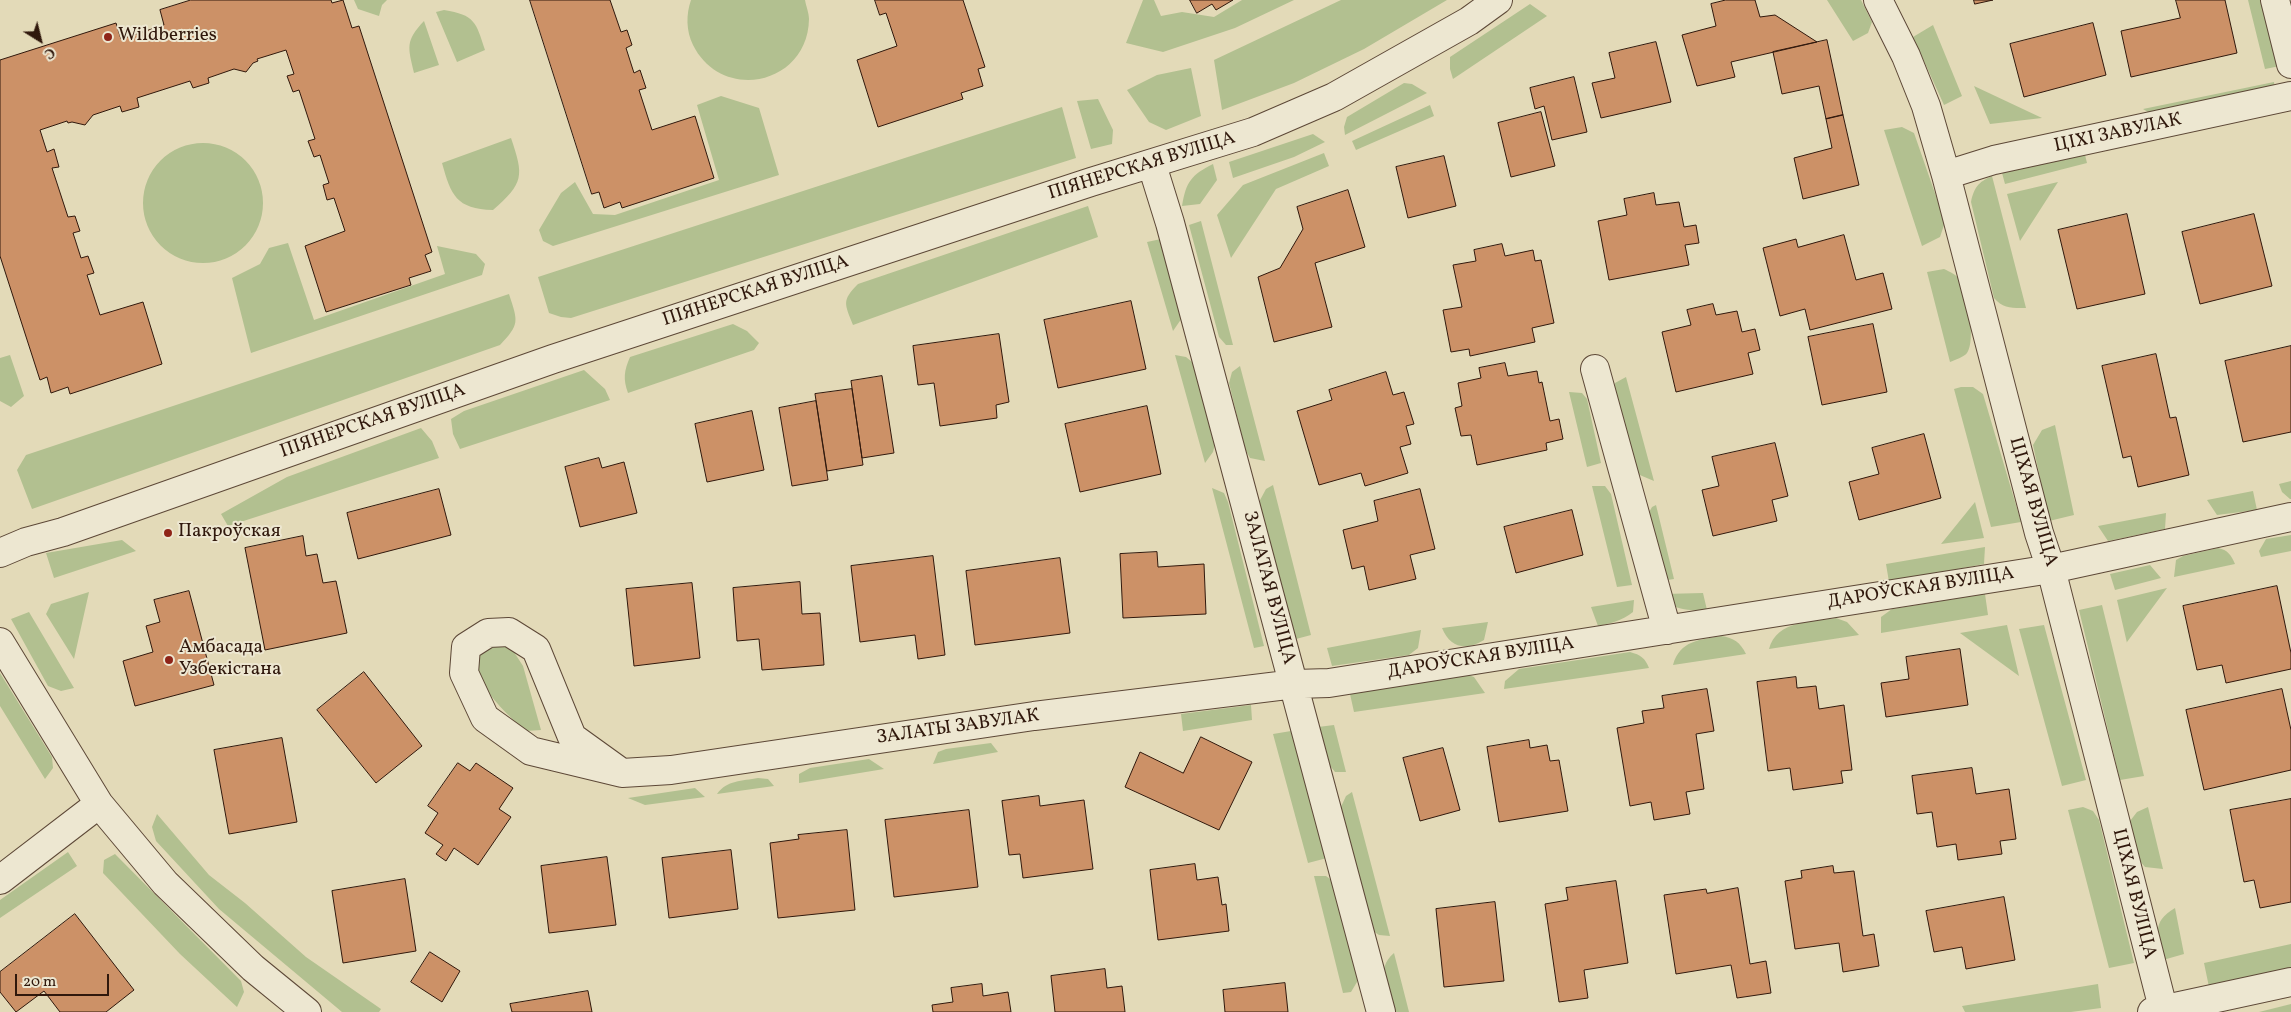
<!DOCTYPE html>
<html>
<head>
<meta charset="utf-8">
<style>
	body { margin:0 }
	#map { position:relative; width:2291px; height:1012px; overflow:hidden; background:#e3dab8; font-family:Vollkorn,serif }
	canvas { display:block }
	.north { position:absolute; left:15px; top:15px; width:50px; height:50px; -webkit-text-stroke:4px #ede7d1; paint-order:stroke; rotate:144deg; font-size:14px; font-weight:700; line-height:20px; text-align:center; color:#30180c }
	.north::after { content:''; display:block; margin:auto; width:18px; height:22px; background:#30180c; clip-path:polygon(50% 0,100% 100%,50% 72%,0 100%) }
	.scale { position:absolute; left:15px; top:974px; width:94px; height:22px; box-sizing:border-box; border:2px solid #30180c; border-top:0; padding-left:6px; font-size:15px; line-height:18px; white-space:nowrap; color:#30180c; -webkit-text-stroke:4px #ede7d1; paint-order:stroke }
</style>
</head>
<body>
<div id="map">
<canvas width="2291" height="1012"></canvas>
<div class="north">С</div>
<div class="scale">20 m</div>
</div>
<script>
const context = document.querySelector('canvas').getContext('2d');
context.lineJoin = 'round';
function paint(path, color) { context.fillStyle = color; context.fill(path, 'evenodd'); }
function strokePath(path, color, width, dash) { context.strokeStyle = color; context.lineWidth = width; context.lineCap = dash ? 'butt' : 'round'; context.setLineDash(dash || []); context.stroke(path); }
function label(font, color, halo, rows, align = 'center') {
  context.font = font + ' Vollkorn,serif'; context.lineWidth = 4; context.setLineDash([]); context.textBaseline = 'middle'; context.strokeStyle = halo; context.fillStyle = color; for (const [text, x, y, turn = 0] of rows) {
    context.save(); context.translate(x, y); context.rotate((+turn || 0) * Math.PI / 180); context.textAlign = isNaN(turn) ? turn : align; if (halo) context.strokeText(text, 0, 0); context.fillText(text, 0, 0); context.restore();
  }
}
const green = new Path2D(`
	M354,0H387L382,5L379,16L358,9Z
	M691,0H805C806,6 809,13 809,19C808,85 722,103 693,45C686,31 686,14 691,0Z
	M1143,0H1154L1161,16L1182,12L1214,17L1242,0H1294L1235,28L1163,52L1126,43Z
	M1341,0H1447L1364,49L1294,83L1222,110L1214,60Z
	M1827,0H1861L1872,22L1868,33L1853,41Z
	M2248,0H2265L2280,66L2265,69Z
	M1530,4L1547,16L1453,79L1450,69V57Z
	M444,10C475,15 476,22 485,50L457,62L436,12Z
	M424,21L439,65L414,73C408,47 405,41 424,21Z
	M1933,25L1962,96L1944,105L1913,37Z
	M1191,68L1201,116L1166,130L1149,122L1127,90L1157,75Z
	M2274,82L2275,89L2153,115L2143,109Z
	M1404,83L1412,84L1427,93L1345,135L1344,127L1347,117Z
	M1974,86L2042,118L1990,124Z
	M721,96L759,108L779,175L553,246L543,241L539,230L561,193L575,182L593,214L615,215L719,180L697,105Z
	M1098,99L1113,130L1112,144L1091,149L1077,101Z
	M1430,105L1434,116L1356,150L1352,141Z
	M1062,107L1076,158L571,318L561,317L549,313L538,277Z
	M1902,127L1914,133L1945,222L1940,237L1922,246L1884,130Z
	M1313,134L1325,142L1294,157L1233,178L1229,162Z
	M511,138C524,176 524,183 493,210C456,209 451,195 442,163Z
	M143 203a60 60 0 1 1 120 0a60 60 0 1 1-120 0Z
	M1324,153L1329,166L1276,189L1231,258L1217,215L1243,185Z
	M2085,155L2087,163L2005,184L2002,173Z
	M1213,164L1217,180L1200,204L1182,206C1186,182 1191,175 1213,164Z
	M1992,176L2026,308C2013,308 2003,309 1994,298L1971,202C1974,188 1978,182 1992,176Z
	M2058,182L2020,241L2007,194Z
	M1088,206L1098,237L853,325C845,304 841,301 858,284Z
	M1201,221L1233,345H1226L1219,337L1189,225Z
	M1161,239L1184,315L1173,331L1147,242Z
	M288,243L314,320L445,274L437,246L476,254L485,264L482,275L251,353L232,278L260,264L269,248Z
	M1944,269C1950,272 1956,274 1960,280C1968,291 1976,341 1967,353C1964,357 1955,360 1950,362L1927,272Z
	M509,294C518,322 520,324 500,345L32,509L17,470L26,455Z
	M733,324L747,331L759,343L754,350L628,393C623,379 624,371 630,357Z
	M10,355L24,396L11,407L0,401V358Z
	M1175,355L1186,357L1197,366L1216,440L1213,452L1205,463Z
	M1240,366L1265,461L1250,458L1245,449L1229,383L1232,372Z
	M584,370L605,389L610,400L460,449L453,434L451,419L464,411Z
	M1626,377L1654,481L1635,473L1613,395L1615,383Z
	M1961,387H1973L1983,394L2021,522L1991,527L1954,389Z
	M1569,392L1582,393L1587,399L1601,463L1587,467Z
	M2055,425L2074,515L2049,521L2033,445L2042,430Z
	M421,428L432,441L439,458L228,526L221,514L287,477Z
	M2291,481V499H2290L2282,492L2279,484Z
	M1273,485L1311,635L1296,639L1259,502L1266,489Z
	M1592,486H1605L1611,494L1632,585L1617,587Z
	M1212,488L1224,493L1228,502L1264,646L1254,648Z
	M2253,491L2257,510L2217,515L2207,500Z
	M1975,502L1984,538L1941,544Z
	M1656,505L1674,579L1661,581L1647,516L1652,507Z
	M2166,513L2165,529L2108,541L2098,526Z
	M2291,535V551L2261,557L2259,551L2266,539Z
	M122,540L136,551L54,578L46,553Z
	M1985,547L1984,564L1889,582L1886,564Z
	M2218,548C2228,550 2231,555 2235,564L2174,577L2176,560L2183,556Z
	M2150,565L2161,578L2115,590L2110,574Z
	M2167,588L2127,642V643L2117,600Z
	M89,592L74,659L46,614L51,604Z
	M1703,593L1707,610C1693,611 1683,610 1670,605L1664,594Z
	M1985,594L1988,615L1881,633V617L1892,609Z
	M1634,600L1633,612C1622,621 1611,623 1598,626L1591,607Z
	M2102,605L2144,776L2120,780L2079,610Z
	M29,612L74,688L61,691L48,686L11,619Z
	M1836,618L1847,622L1859,635L1769,649C1777,620 1811,622 1836,618Z
	M1488,622L1484,640C1466,651 1450,648 1442,628Z
	M2007,625L2019,676L1960,633Z
	M2044,625L2086,780L2062,786L2019,629Z
	M1421,630L1418,648L1409,655L1332,666L1327,648Z
	M1721,636C1734,638 1740,642 1746,654L1673,665C1680,640 1700,640 1721,636Z
	M499,643L514,652L523,666L541,730L526,731C506,714 446,660 499,643Z
	M1630,652C1641,655 1645,658 1649,668L1504,689L1505,681L1519,669Z
	M0,673L52,757L53,768L45,779L0,706Z
	M1465,674L1474,677L1485,693L1354,712L1350,694Z
	M1251,705L1252,720L1183,731L1181,714Z
	M1334,725L1346,772H1335L1327,762L1318,727Z
	M1291,731L1300,750L1327,858L1308,863L1273,734Z
	M991,743L998,752L933,764L938,752L946,749Z
	M869,759L884,769L799,783V774L810,768Z
	M758,778L768,779L774,786L717,794C727,780 742,781 758,778Z
	M695,788L705,797L645,805L628,798Z
	M1352,792L1390,936L1379,935L1373,931L1340,809L1346,796Z
	M2083,807L2093,811L2099,820L2134,963L2109,968L2068,810Z
	M2148,807L2163,869L2145,867L2139,860L2130,821L2137,812Z
	M157,814L209,875L245,903L306,957L381,1009L379,1012H342L219,909L156,841L152,827Z
	M68,852L77,866L0,918V900Z
	M115,854L241,981L244,992L237,1007L180,954L103,873L104,860Z
	M1314,876H1326L1334,882L1357,971V982L1351,992L1343,993Z
	M2175,908L2184,954L2163,960C2158,936 2150,923 2175,908Z
	M2291,944V968L2209,987L2204,963Z
	M1394,953L1409,1012H1391C1386,991 1375,969 1394,953Z
	M2098,984L2101,1008L2071,1012H1965L1962,1006Z
	M2291,1004V1012H2259Z`);
const building = new Path2D(`
	M191,0H331L332,3L343,0L352,28L359,26L432,252L425,255L431,271L409,278L411,285L326,312L305,246L345,231L334,198L327,200L323,185L329,183L320,155L314,157L308,141L315,139L299,90L293,92L287,76L294,74L286,50L257,59L258,61L253,63L246,72L234,69L208,78L209,83L193,88L190,81L137,98L139,107L122,112L120,106L93,115L85,125L72,122L68,123L67,121L40,130L47,152L54,149L59,167L52,168L68,217L75,216L80,231L73,233L81,258L88,256L94,273L87,275L100,315L143,302L162,364L70,394L68,387L51,393L47,377L40,380L0,256V60L116,23L121,39L164,25L160,10Z
	M530,0H610L621,32L627,30L632,45L626,48L634,73L640,70L646,88L639,90L652,130L695,116L714,178L622,208L620,202L604,208L599,192L592,194Z
	M875,0H963L985,67L978,69L983,86L961,93L963,99L878,127L857,60L897,46L886,13L880,15Z
	M1190,0H1233L1216,10L1212,4L1197,13Z
	M1726,0H1755L1760,17L1775,15L1817,42L1731,62L1735,77L1697,86L1682,35L1716,26L1711,4Z
	M1974,0H1993L1975,4Z
	M2176,0H2225L2237,53L2131,77L2121,31L2180,18Z
	M2093,23L2106,75L2024,97L2010,44Z
	M1827,40L1843,115L1826,119L1819,86L1782,94L1773,52Z
	M1656,42L1671,102L1601,118L1592,83L1615,78L1609,53Z
	M1574,77L1587,132L1552,140L1544,106L1535,109L1530,88Z
	M1541,112L1555,166L1511,177L1498,123Z
	M1843,115L1859,185L1803,199L1794,158L1832,148L1826,119Z
	M1444,156L1456,206L1408,218L1396,167Z
	M1348,190L1365,247L1315,263L1332,327L1274,342L1258,277L1280,268L1303,229L1297,207Z
	M1654,193L1656,205L1679,202L1684,227L1696,225L1699,243L1685,245L1689,265L1609,280L1598,221L1627,215L1624,199Z
	M2127,214L2145,294L2077,309L2058,230Z
	M2254,214L2272,286L2200,304L2182,232Z
	M1844,235L1856,280L1883,273L1892,309L1810,330L1805,309L1780,316L1763,248L1796,239L1798,247Z
	M1502,244L1505,256L1533,250L1535,261L1541,260L1554,323L1532,328L1535,342L1470,356L1469,349L1451,352L1443,310L1462,307L1453,265L1476,261L1474,250Z
	M1131,301L1146,369L1058,388L1044,320Z
	M1713,304L1716,315L1737,311L1742,332L1755,329L1760,350L1748,353L1753,374L1676,392L1662,332L1691,325L1687,310Z
	M1873,324L1887,392L1822,405L1808,337Z
	M999,334L1009,402L996,405L997,418L940,426L934,383L918,385L913,346Z
	M2291,346V432L2243,442L2225,361Z
	M2156,354L2170,418L2176,417L2189,475L2138,487L2131,456L2123,458L2102,366Z
	M1505,363L1508,376L1537,371L1539,383L1542,382L1550,421L1559,419L1563,439L1546,443L1547,450L1477,465L1471,435L1461,436L1455,408L1462,406L1458,383L1481,378L1479,368Z
	M1386,372L1393,395L1404,392L1414,424L1406,426L1411,444L1400,447L1408,473L1365,486L1361,473L1319,485L1297,411L1332,400L1329,390Z
	M882,376L894,453L862,458L851,381Z
	M852,389L863,465L827,471L815,394Z
	M816,401L828,480L792,486L779,408Z
	M1147,406L1161,474L1080,492L1065,424Z
	M752,411L764,470L707,482L695,424Z
	M1924,434L1941,498L1859,520L1849,482L1879,474L1872,448Z
	M1775,443L1788,496L1772,500L1777,521L1713,536L1702,490L1719,486L1712,457Z
	M599,458L602,468L624,462L637,513L580,527L565,467Z
	M439,489L451,535L358,559L347,513Z
	M1420,489L1435,549L1410,555L1416,579L1369,590L1364,566L1352,569L1343,530L1378,521L1374,501Z
	M1572,510L1583,555L1516,573L1504,527Z
	M303,536L306,556L317,554L323,583L336,581L347,633L265,650L245,548Z
	M1157,552L1158,567L1204,564L1206,614L1123,618L1120,554Z
	M933,556L945,655L918,659L915,635L860,642L851,566Z
	M1060,558L1070,633L975,645L966,571Z
	M800,582L802,614L820,613L824,665L762,670L759,639L737,641L733,588Z
	M692,583L700,658L634,666L626,589Z
	M2277,586L2291,653V669L2226,683L2222,665L2197,670L2183,606Z
	M189,591L214,685L135,706L123,661L153,652L146,626L160,622L154,600Z
	M1960,649L1968,705L1886,717L1881,683L1909,679L1906,657Z
	M364,672L422,746L376,783L317,710Z
	M1796,677L1797,688L1816,686L1819,709L1844,705L1852,770L1841,771L1843,783L1793,790L1790,768L1768,771L1757,682Z
	M1707,689L1714,731L1696,734L1704,789L1686,792L1690,814L1654,820L1651,802L1630,806L1617,728L1644,723L1642,711L1664,708L1662,696Z
	M2282,689L2291,730V770L2204,790L2186,710Z
	M1201,737L1252,762L1219,830L1125,787L1140,752L1183,773Z
	M282,738L297,822L229,834L214,750Z
	M1529,740L1530,748L1547,745L1550,761L1559,760L1568,811L1499,822L1487,747Z
	M1443,748L1460,810L1420,821L1403,758Z
	M458,763L470,771L476,763L513,788L499,809L511,817L478,865L454,848L446,861L436,854L443,845L425,833L438,813L428,806Z
	M1972,768L1976,794L2009,789L2016,839L2000,841L2002,854L1958,860L1956,844L1937,847L1932,812L1917,814L1912,776Z
	M1039,796L1040,806L1084,800L1093,869L1023,878L1020,854L1009,855L1002,801Z
	M2291,799V902L2260,908L2254,880L2244,882L2230,810Z
	M969,810L978,887L894,897L885,820Z
	M847,830L855,910L778,918L770,843L799,839L798,835Z
	M731,850L738,909L669,918L662,858Z
	M607,857L616,925L549,933L541,866Z
	M1195,864L1197,880L1218,877L1222,905L1226,904L1229,931L1158,940L1150,870Z
	M1833,866L1834,873L1854,871L1863,936L1874,934L1879,966L1843,972L1839,943L1795,949L1785,881L1802,878L1801,871Z
	M405,879L416,951L343,963L332,891Z
	M1616,881L1628,963L1584,970L1588,998L1559,1002L1545,904L1568,900L1566,888Z
	M1738,888L1750,964L1766,961L1771,993L1737,998L1731,965L1676,974L1664,895L1706,889L1707,893Z
	M2004,897L2015,960L1966,969L1962,947L1934,952L1926,911Z
	M1495,902L1504,981L1444,987L1436,909Z
	M75,914L134,990L106,1012H60L44,991L16,1012L0,992V972Z
	M430,952L460,971L442,1002L411,982Z
	M1105,969L1107,988L1122,986L1125,1012H1055L1051,976Z
	M1285,983L1288,1012H1225L1223,990Z
	M982,984L983,996L1008,992L1011,1012H933L932,1005L953,1002L951,988Z
	M588,991L592,1012H512L510,1004Z`);
const minor = new Path2D(`
	M1878,0L1906,56L1926,106L1946,175L2039,533L2051,569L2164,1012
	M2275,0L2291,64
	M1152,165L1170,223L1381,1012
	M1946,175L1994,160L2291,96
	M1595,369L1667,630
	M0,553L26,542L63,532L553,359L1091,182L1253,132L1334,97L1469,21L1498,0
	M0,642L99,804L165,883L253,968L307,1012
	M622,773L572,737L536,649L509,632L488,633L466,647L464,673L485,718L531,751L622,773L671,770L1034,716L1295,684L1329,683L2051,569L2291,517
	M0,880L99,804
	M2152,1012L2291,982`);
const markers = [
	[108,37,5,"#8f2418"],
	[168,533,5,"#8f2418"],
	[169,660,5,"#8f2418"]
];
const poiNames = [
	["Wildberries",118,37],
	["Пакроўская",178,533],
	["Амбасада",179,649],
	["Узбекістана",179,671]
];
const streetNames = [
	["ЦІХІ ЗАВУЛАК",2118,134,-12],
	["ПІЯНЕРСКАЯ ВУЛІЦА",1142,167,-17],
	["ПІЯНЕРСКАЯ ВУЛІЦА",756,292,-18],
	["ПІЯНЕРСКАЯ ВУЛІЦА",373,422,-19],
	["ЦІХАЯ ВУЛІЦА",2032,502,74],
	["ЗАЛАТАЯ ВУЛІЦА",1268,588,75],
	["ДАРОЎСКАЯ ВУЛІЦА",1921,589,-9],
	["ДАРОЎСКАЯ ВУЛІЦА",1481,659,-9],
	["ЗАЛАТЫ ЗАВУЛАК",958,728,-8],
	["ЦІХАЯ ВУЛІЦА",2133,894,76]
];
paint(green, '#b2c090');
paint(building, '#cc9167');
strokePath(building, '#30180c', 1);
strokePath(minor, '#5d4837', 30);
strokePath(minor, '#ede7d1', 28);
for (const [x, y, r, color] of markers) { const dot = new Path2D(); dot.arc(x, y, r, 0, 2 * Math.PI); context.fillStyle = color; context.fill(dot); strokePath(dot, '#ede7d1', 2); }
label('19px', '#30180c', '#ede7d1', poiNames, 'left');
label('19px', '#30180c', '#ede7d1', streetNames);
</script>
</body>
</html>
